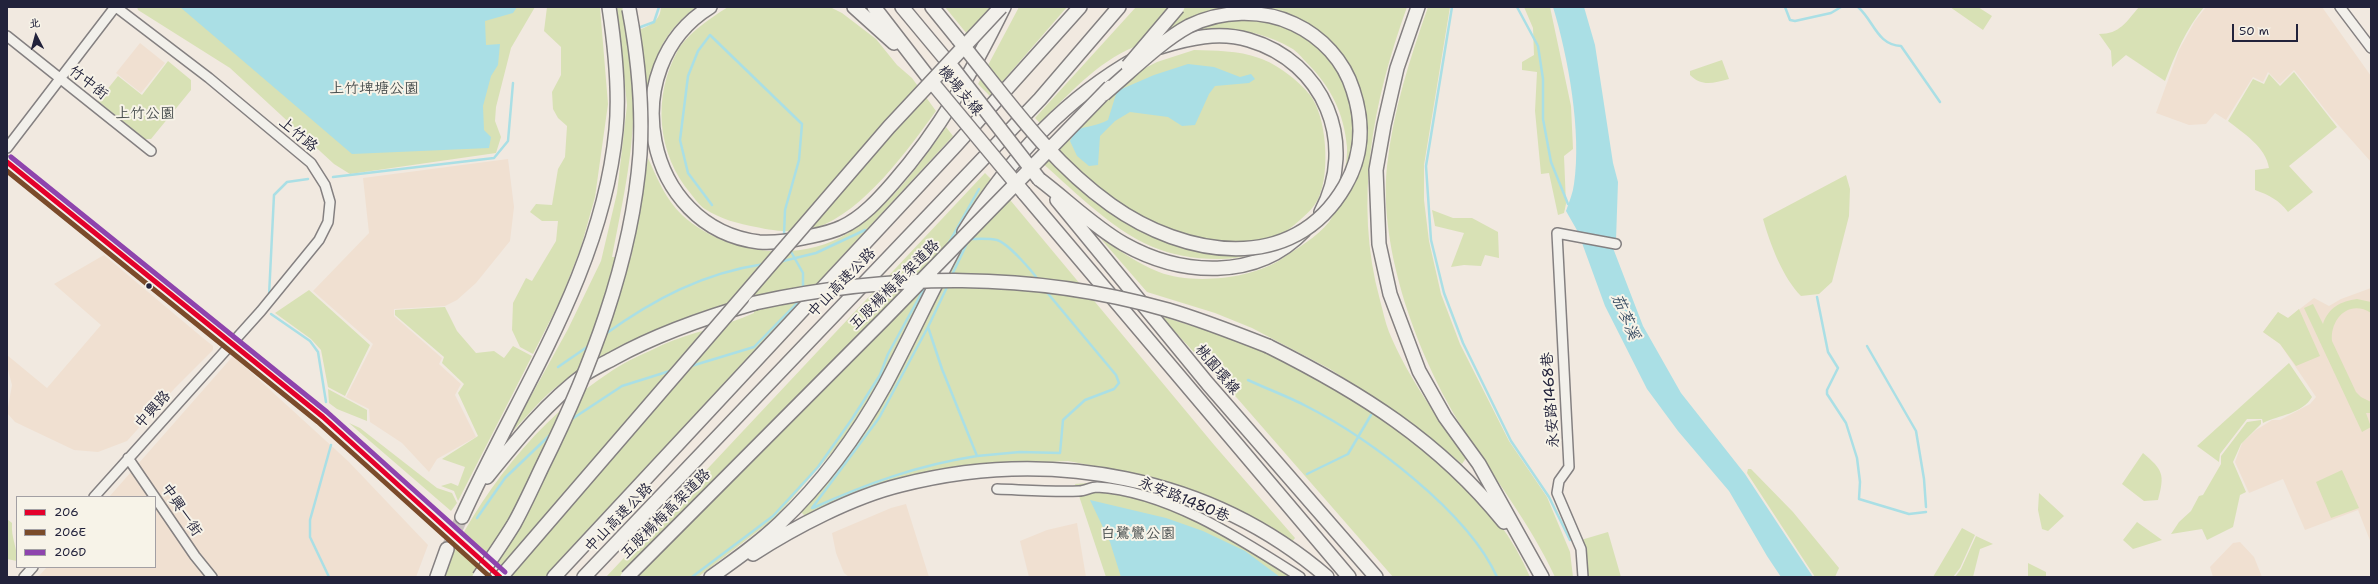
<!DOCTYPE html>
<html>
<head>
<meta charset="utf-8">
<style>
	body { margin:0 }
	#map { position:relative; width:2378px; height:584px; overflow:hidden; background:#f1e9e0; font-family:"Shantell Sans","LXGW WenKai TC",sans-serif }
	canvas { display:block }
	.frame { position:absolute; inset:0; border:8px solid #22223b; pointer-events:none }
	.legend { position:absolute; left:16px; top:496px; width:140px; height:72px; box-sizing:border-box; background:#f7f3e8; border:1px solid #a29fa3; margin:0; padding:5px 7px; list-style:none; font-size:12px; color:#22223b }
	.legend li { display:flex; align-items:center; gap:8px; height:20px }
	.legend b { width:20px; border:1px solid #a29fa3 }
	.north { position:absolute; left:16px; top:16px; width:40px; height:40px; -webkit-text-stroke:3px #f7f3e8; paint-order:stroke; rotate:354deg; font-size:11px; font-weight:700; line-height:16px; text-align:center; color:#22223b }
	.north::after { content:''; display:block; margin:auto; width:14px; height:18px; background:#22223b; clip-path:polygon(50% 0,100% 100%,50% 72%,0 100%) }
	.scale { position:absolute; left:2232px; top:24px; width:66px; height:18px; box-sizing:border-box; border:2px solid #22223b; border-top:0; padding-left:5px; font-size:12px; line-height:14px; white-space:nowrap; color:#22223b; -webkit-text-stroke:3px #f7f3e8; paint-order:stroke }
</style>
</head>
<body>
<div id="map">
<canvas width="2378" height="584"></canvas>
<div class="frame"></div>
<ul class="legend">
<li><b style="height:5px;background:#e4002b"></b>206</li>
<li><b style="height:5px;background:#7a4b2a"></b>206E</li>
<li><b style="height:5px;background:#8e44ad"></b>206D</li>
</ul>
<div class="north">北</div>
<div class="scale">50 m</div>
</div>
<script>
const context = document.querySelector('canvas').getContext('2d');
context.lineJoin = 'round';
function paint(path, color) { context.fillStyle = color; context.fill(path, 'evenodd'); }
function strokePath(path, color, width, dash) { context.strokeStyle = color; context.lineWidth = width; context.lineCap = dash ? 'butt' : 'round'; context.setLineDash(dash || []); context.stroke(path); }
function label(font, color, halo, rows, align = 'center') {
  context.font = font + ' "Shantell Sans","LXGW WenKai TC",sans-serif'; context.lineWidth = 4; context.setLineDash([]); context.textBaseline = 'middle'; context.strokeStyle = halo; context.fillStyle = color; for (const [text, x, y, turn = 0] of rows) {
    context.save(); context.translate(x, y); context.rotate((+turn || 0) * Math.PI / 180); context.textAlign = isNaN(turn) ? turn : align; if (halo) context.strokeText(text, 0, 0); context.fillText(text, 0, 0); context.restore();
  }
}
const built = new Path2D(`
	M2206,7H2322L2371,76V162L2331,117L2294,70L2280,84L2268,72L2263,82L2253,77L2226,120L2215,113L2206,124L2189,125L2156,113L2179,50L2195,21Z
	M140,43L165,63L141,93L116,73Z
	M508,159L514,207L510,241L476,283L457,300L445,306L394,309V316L442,358L439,364L461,384L455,395L476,437L437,459L429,472L402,443L370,422L369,409L346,397L373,344L313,291L369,233L363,178Z
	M104,255L203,338L213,346V350L175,388L127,441L98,452L74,450L15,422L7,413L12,385L7,366V355L47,388L101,325L54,284Z
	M2371,288V543L2358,510L2305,530L2283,479L2249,493L2235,462L2242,443L2256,430L2272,420H2280L2310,404L2316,397L2280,344L2263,332L2278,312L2288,318L2314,298L2329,306L2341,299Z
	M233,356L348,461L428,545L416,577H38L47,567H155V497H109Z
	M906,504L929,577H849L844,573L836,553L832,533L891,508Z
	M1077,523L1086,577H1029L1020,541L1047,530Z
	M2240,542L2254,557L2262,577H2213L2210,567L2233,543Z`);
const green = new Path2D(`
	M137,7H535L511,48L496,107L495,121L501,137L496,153L350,174L334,164L230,68L138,10Z
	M547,7H600L608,104L595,197L581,247L561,299L533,354L520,347L512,330L513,303L526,278L532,281L556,241L558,221H542L530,212L536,204L552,205L558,169L565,157L567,126L558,118L553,109L552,92L561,75V47L544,31Z
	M617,7H623C626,33 631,59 633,86C636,145 623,199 612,257L631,258L648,158C657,178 666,200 682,215C724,254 800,264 848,233C889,208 919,165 946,127L953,136L546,577H441C479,494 536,420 613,370C628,360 646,353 662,345C691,332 724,327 754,313V296C682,315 615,343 555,388C539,401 525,419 510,434L568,329L601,261L617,193L627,105Z
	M661,7H696C659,36 653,60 646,105L644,66L639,30C651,25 660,21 661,7Z
	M728,7H830L842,13L876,39L897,65L912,78L936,111C907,151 864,211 816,228C800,234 773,231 756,227C739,224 720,219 705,209C700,206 695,199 691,194C657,154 652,97 678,50C687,34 712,17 728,7Z
	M945,7H994L976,45Z
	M1019,7H1067L990,96L978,84Z
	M1136,7H1407C1373,101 1353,201 1380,300C1383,311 1385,322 1389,332C1408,378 1438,418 1466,458L1462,464L1412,423L1330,369L1252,328L1215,313L1147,292L1101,239C1120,250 1138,264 1159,272C1192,285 1250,279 1280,260C1297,248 1316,238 1329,222C1339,210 1348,162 1347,147C1344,113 1331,87 1307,63C1302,58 1297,51 1291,48C1246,20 1181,27 1134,47C1097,62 1067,96 1040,123L1035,118Z
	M1428,7H1450L1424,165V200L1429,241L1441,294L1460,344L1509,441L1547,497L1570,552L1573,577H1555C1530,523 1493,477 1462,427C1418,357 1378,249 1387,166C1393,111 1410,58 1428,7Z
	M1524,7H1550L1571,106L1573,149L1564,156L1566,204L1564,213L1558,215L1549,173L1541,174L1535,111L1537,72L1522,70V62L1534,55L1533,28Z
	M1950,7H1978L1992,16L1983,30Z
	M2139,7H2204C2186,29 2175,55 2165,81L2126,55L2112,67L2111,51L2099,34C2120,34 2126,22 2139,7Z
	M1194,50C1215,51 1238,50 1259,58C1277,64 1298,80 1310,95C1327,117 1330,172 1319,197C1315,208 1302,218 1293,226C1283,234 1263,250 1251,254C1224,264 1179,258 1153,247C1108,228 1071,187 1034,156L1094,94L1157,62Z
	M1722,60L1729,79C1713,83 1702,87 1690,75V71Z
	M168,61L191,80V90L151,139H145L98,101L118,76L142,95Z
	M2294,72L2337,127L2289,166L2313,192L2288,212C2279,200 2269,195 2255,190V170L2269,168C2266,147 2243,133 2228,121L2253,79L2264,84L2269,74L2280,86Z
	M985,173L992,180L961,227L885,377L863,411L841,442L775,518L698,577H606Z
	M1846,175L1850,189L1849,216L1832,282L1819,294L1801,296C1783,278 1770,244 1763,219Z
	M1001,189L1215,446L1295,538L1292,542L1220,501L1152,477L1068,461L977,465L913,476L866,491L807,518L799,510L866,426L898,374L962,245Z
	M1432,210L1453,218H1472L1498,232L1499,258L1485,255L1481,266L1464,265L1451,267L1464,233L1435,226Z
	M309,290L370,345L345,396L328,387L321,350L311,339L275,313Z
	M2357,299L2371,302V313C2349,299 2330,319 2332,341L2356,392L2361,397L2371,402V413H2366L2371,427L2362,432L2304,308L2313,304L2323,324C2328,308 2341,301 2357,299Z
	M445,307L457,331L476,353L494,351L504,358L513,346L532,356L458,501L454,491L441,486L451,483L458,486L465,467L442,459L478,436L458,393L464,384L442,363L444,357L395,315V310Z
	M2299,309L2320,356L2296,366L2280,344L2263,332L2278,312L2288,318Z
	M1160,316C1185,324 1211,331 1235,340C1277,355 1316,377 1353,400C1424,444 1497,498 1530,577H1393L1237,398Z
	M2289,363L2312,397C2302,414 2279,415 2263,423L2262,419H2247L2220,454L2219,462L2197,446Z
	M328,389L367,410V421L337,409L329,403Z
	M2261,420V424L2241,444L2233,462L2246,492L2240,495L2233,527L2207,540L2202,529L2171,534L2179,522L2191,511L2199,496L2203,495L2221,464V456L2247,422Z
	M349,423L360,428L437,488L452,493L457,503L451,511Z
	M2143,453C2163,470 2165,474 2158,500L2144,501L2122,484Z
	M1748,469H1751L1793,512L1839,568L1835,577H1815L1747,473Z
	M2342,470L2359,508L2331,518L2316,482Z
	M1099,482L1146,491L1226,525L1308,577H1106L1075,484Z
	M2039,493L2064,516L2048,531L2042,529L2038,510Z
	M7,519L12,523C11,539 17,545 17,561L7,559Z
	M2137,522L2162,540L2133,549L2123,540Z
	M1962,528L1975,535L1960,568L1953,577H1933Z
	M1608,532L1621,577H1587L1581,540Z
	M1976,536L1993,544L1980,549L1973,577H1955L1961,569Z
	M2028,563L2046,572V577H2028Z`);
const water = new Path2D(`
	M180,7H517L513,13L485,21L486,45L500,44L498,65L491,76L483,106L484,130L491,137L489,148L352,154Z
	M1553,7H1584L1595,45L1613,163L1618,182L1616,240L1613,248L1643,326L1681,393L1745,474L1813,577H1781L1767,556L1729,491L1678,431L1647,389L1605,306L1578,232L1566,211C1569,202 1573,193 1574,184C1582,133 1568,56 1553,7Z
	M1188,64L1214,67L1240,77L1251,74L1255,79L1249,83L1215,86L1209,94L1195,125L1182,126L1168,117L1130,112L1115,121L1100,136L1098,165L1089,166L1077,156L1070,141L1076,130C1087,126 1097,126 1108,120L1117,91L1154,75Z
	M1090,500L1166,518L1203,531L1245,551L1280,577H1121L1110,542Z`);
const stream = new Path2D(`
	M1452,7L1426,166L1431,240L1444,293L1463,343L1511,441L1549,497L1570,540
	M1517,7L1538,46L1543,79V119L1551,162L1568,204
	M1785,7L1790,20L1795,21L1831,13L1841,7
	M1858,7C1874,21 1877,45 1901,46L1940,102
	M638,28L654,22L659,7
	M333,177L494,158L508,141L513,83
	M712,205L688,173L680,140L688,76L698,51L710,35L802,124L799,160L785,210L784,235
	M947,246L979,189
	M790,250L803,273V289
	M779,262L816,253L865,230
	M951,277L969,239C978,239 988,238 997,240C1009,244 1032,271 1039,281
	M269,296L274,195L287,182L308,179
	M1817,297L1828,352L1838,368L1827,390V394L1846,423L1857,458L1860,482L1859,499L1909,514L1926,512
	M271,314L310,341L318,352L326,402
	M928,327L948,285
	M604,335C654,299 703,273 764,264
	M1867,346L1916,431L1924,479L1926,507
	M558,367L590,345
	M688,367L754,347L800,300
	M1248,380C1267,389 1287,396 1306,406C1369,438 1468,512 1497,577
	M569,421L622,386L673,370
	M1307,474L1348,454L1371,415
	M812,508L879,418L928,327L942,369L977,456L1020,452L1060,453L1063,420L1085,400L1114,389L1119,383L1116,375L1045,290
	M813,508C866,484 918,465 977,456
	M477,518L505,478L552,433
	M329,577L310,537V520L331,445
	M692,577L773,516L818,467L852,419L880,375L888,354L926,285`);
const highwayTunnel = new Path2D(`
	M447,549L462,517`);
const minor = new Path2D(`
	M2340,7L2371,48
	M7,36L151,151
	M7,148L115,7
	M128,458L195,556L212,577
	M997,489C1025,490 1052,492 1079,491C1085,491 1091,487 1097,487C1168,491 1242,540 1300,577
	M94,497L261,311L319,240L328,222L330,202L325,185L311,163L209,78L116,7
	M24,577L33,567
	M1583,577L1581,549L1557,493L1559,481L1569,467L1557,233L1616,244`);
const major = new Path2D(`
	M7,162L323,417L500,577`);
const highway = new Path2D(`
	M710,7C613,67 644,228 759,242C774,243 789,241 803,238C816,235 830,233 842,227C862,218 879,199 893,183C940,130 973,70 1004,7
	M854,7L894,43
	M874,7L935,86
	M902,7L952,67
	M932,7L958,39
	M1418,7L1397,68L1384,125L1376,170L1379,244L1390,294L1419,371L1445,417L1479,464L1542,577
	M1160,47C1189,38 1219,31 1249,40C1324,62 1358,143 1321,212
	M1039,179C1067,200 1094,227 1124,244C1181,276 1256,281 1304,231
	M1024,193L1349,577
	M1057,200L1208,384L1376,577
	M964,232C1007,162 1064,99 1137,58
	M1268,346C1360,392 1439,441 1504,522
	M487,477C516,441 547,402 585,374C594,368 605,363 614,358C659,333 706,317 755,303
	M462,517C519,390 602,273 616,130C620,90 615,47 609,7
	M753,554C795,527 852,497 901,485C1050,447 1210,476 1327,577
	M437,577L447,549
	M554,577L956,145L1080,7
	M584,577L1040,99L1119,7
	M711,577C735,560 759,543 780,523C821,484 858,434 885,385C909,340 930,294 954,249`);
const highwayBridge = new Path2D(`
	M958,39C1005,97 1049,161 1111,205C1184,257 1293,276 1345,186C1363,155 1364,123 1353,90C1344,61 1322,37 1294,24C1262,9 1221,10 1189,26C1161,41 1129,73 1104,94
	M1128,66L1178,7
	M952,67L1039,179
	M935,86L1024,193
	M755,303C895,273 1030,271 1168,310C1202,320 1235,333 1268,346
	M479,577C491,559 503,542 514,524C524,506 533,486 542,467C590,370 632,262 640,154C643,105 638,57 629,9
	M501,577L889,127L1001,7
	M627,577L883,320L1110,87`);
const bus1 = new Path2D(`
	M7,162L323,417L500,577`);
const bus2 = new Path2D(`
	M7,171L318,422L490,577`);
const bus3 = new Path2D(`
	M11,157L327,412L505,572`);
const markers = [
	[149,286,3.5,"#22223b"]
];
const streetNames = [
	["竹中街",88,83,38],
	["機場支線",960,91,50],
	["上竹路",298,135,40],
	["中山高速公路",842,283,-46],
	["五股楊梅高架道路",895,285,-45],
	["桃園環線",1217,370,50],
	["永安路1468巷",1551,400,-94],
	["中興路",153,410,-48],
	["永安路1480巷",1184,500,22],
	["中興一街",181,510,56],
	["五股楊梅高架道路",666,514,-45],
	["中山高速公路",619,518,-46]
];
const parkNames = [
	["上竹埤塘公園",374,89],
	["上竹公園",145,114],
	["白鷺鸞公園",1138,534]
];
const waterNames = [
	["茄苳溪",1625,317,67]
];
paint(built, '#f0e0d1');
paint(green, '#d8e1b5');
paint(water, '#aadfe5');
strokePath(stream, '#aadfe5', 2.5);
strokePath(highwayTunnel, '#c8c1bf', 13, [13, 6]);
strokePath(minor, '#848081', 12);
strokePath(major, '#848081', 14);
strokePath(highway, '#848081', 16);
strokePath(minor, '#f2f0eb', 9);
strokePath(major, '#f2f0eb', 11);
strokePath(highway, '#f2f0eb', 13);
strokePath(highwayBridge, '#848081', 16, []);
strokePath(highwayBridge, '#f2f0eb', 13);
strokePath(bus1, '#e4002b', 5);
strokePath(bus2, '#7a4b2a', 5);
strokePath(bus3, '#8e44ad', 5);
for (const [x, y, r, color] of markers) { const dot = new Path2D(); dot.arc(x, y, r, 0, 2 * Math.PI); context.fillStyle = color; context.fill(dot); strokePath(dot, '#f7f3e8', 1.5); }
label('15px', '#22223b', '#f7f3e8', streetNames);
label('15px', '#4a5050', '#f7f3e8', parkNames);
label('italic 16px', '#3c5066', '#f7f3e8', waterNames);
</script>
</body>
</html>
